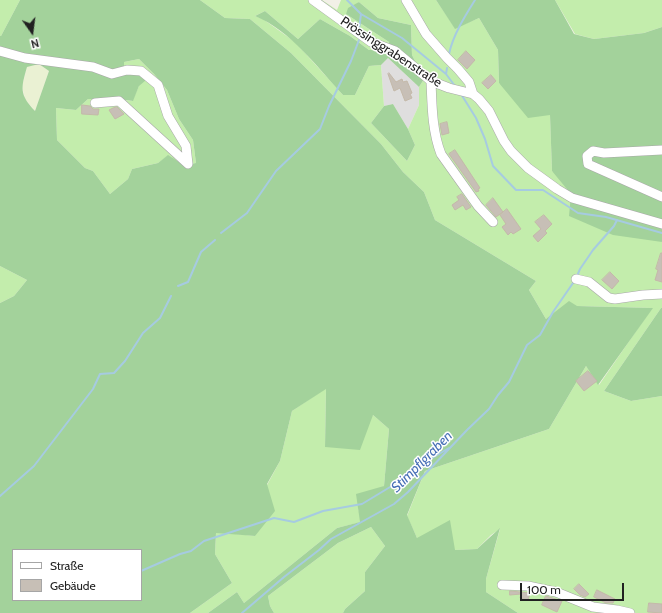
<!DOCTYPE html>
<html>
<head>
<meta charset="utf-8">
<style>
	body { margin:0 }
	#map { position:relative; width:662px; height:613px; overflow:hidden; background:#f2f0e7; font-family:Cabin,sans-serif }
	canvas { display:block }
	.legend { position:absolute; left:12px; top:549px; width:130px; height:52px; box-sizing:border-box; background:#fff; border:1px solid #a6a6a6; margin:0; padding:5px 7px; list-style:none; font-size:12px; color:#212121 }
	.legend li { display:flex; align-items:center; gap:8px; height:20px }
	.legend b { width:20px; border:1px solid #a6a6a6 }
	.north { position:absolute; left:12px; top:12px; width:40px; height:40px; -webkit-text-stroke:3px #fff; paint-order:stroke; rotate:166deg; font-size:11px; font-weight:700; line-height:16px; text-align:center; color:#212121 }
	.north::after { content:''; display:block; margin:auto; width:14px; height:18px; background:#212121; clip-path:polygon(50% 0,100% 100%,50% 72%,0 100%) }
	.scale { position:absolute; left:520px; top:583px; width:104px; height:18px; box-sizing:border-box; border:2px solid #212121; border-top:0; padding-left:5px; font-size:12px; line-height:14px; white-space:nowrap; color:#212121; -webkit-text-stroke:3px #fff; paint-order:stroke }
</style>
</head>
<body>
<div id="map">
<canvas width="662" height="613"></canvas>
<ul class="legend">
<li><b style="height:5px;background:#fff"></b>Straße</li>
<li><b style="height:11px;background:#c7bfb6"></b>Gebäude</li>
</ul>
<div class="north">N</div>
<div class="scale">100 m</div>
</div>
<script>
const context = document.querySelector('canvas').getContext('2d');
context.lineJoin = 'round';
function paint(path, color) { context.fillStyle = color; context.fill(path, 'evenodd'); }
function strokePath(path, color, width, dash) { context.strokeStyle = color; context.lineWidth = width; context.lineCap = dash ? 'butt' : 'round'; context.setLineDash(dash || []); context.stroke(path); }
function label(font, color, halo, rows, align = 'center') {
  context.font = font + ' Cabin,sans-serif'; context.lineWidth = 3; context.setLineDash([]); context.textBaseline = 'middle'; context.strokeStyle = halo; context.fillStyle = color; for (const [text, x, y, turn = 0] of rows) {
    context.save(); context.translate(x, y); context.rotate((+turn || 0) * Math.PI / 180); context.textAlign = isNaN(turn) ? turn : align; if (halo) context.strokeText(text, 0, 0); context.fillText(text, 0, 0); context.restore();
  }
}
const residential = new Path2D(`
	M388,58L419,87V105L408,129L393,104L384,106L381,65Z`);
const farmland = new Path2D(`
	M39,64L49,71L35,111L25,99L22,86L27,67Z`);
const grass = new Path2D(`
	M0,0H20L1,36H0Z
	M200,0H322L337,10L341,0H436L455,28L479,18L498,50L499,83L550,114L552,171L662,242V308H661L604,391L631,401L662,396V613H518L486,592V579L500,529L491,535L477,549L455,550L417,538L407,516L425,471L549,429L586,366L599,385L652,308L577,306L546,319L529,290L536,281L435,220L424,192L403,172L381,144L291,53L250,19L225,18ZM359,2L378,18L411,25L412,55L424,79L419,87V105L408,129L415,145L407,161L371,123L384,106L381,65L369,66L355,95H343L295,42L263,19L255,16L265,11L298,39L320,19L350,36L369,50H386L389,42L346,14Z
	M555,0H662V27L644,33L594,39L575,34Z
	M139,59L154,74L167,90L179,119L193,140L196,163L184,165L168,156L158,163L132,169L128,179L110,194L93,171L85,168L57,140L56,108L76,110L88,99H118L132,101L139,86L124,74V62Z
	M0,266L27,280L14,296L0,303Z
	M326,388L325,447L373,415L389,429L384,486L358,507L361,522L337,528L244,603L237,592L208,613H190L232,583L215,554L216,532L255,536L267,485L280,461L292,411Z
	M371,527L385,546L365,572V591L345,609L343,613H274L270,606L268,596L338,543Z`);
const forest = new Path2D(`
	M20,0H200L225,18L250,19L291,53L381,144L403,172L424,192L435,220L536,281L529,290L546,319L569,301L577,306L653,308L598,385L586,366L549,429L425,471L407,515L417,538L450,520L455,550L477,549L500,528L486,579V592L518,613H343L345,609L365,591V572L385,546L371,527L338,543L268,596L270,606L274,613H208L237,592L244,603L337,528L360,522L356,494L384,486L389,429L373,415L360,450L325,447L326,389L292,411L280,461L267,484L275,511L255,536L216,533L215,554L232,583L190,613H0V303L14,296L27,280L0,266V36H1ZM139,59L154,74L167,90L179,119L193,140L196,163L184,165L168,155L158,163L132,169L128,179L110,194L93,171L85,168L57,140L56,108L76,110L88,99H118L133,101L139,86L146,80L140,70L124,74V62ZM39,64L49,71L35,111C19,94 21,88 27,67ZM13,550H141V600H13Z
	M436,0H555L574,34L594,39L644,33L662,27V242L613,235L569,216L571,194L552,171L550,115L528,118L499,83L498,50L479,18L455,29Z
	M359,2L378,18L411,25L412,55L424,79L419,87L388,58L381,65L369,66L355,95H343C318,68 290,30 255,16L265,11L298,39L320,19L350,36L369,50H386L389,42L346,14L348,8Z
	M393,104L408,129L415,145L407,161L371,123L384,106Z
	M661,308H662V396L631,401L604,391Z`);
const stream = new Path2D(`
	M347,0L361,14L402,38L446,74L455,86
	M359,29L361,14
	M449,54C453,35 465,16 475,0
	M446,74L447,68
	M461,94L476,118L485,139L493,166L516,190H543L578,213L606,217L662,233
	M221,233L247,213L276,171L320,129L329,106L351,61L359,40
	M577,276L580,269L593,250L614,226L617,220
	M178,286L188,282L201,252L215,240
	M0,496L34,466L93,389L100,374L114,373L125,361L143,333L160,318L171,296
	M141,571L180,554L191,551L204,541L274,518L294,522L323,511L362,504L405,478L422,464L449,448
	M242,613L284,577L319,550L331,539L394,504L408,492L467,430L489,409L498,395L509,382L527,345L540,335L553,312L573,283`);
const building = new Path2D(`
	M466,51L475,60L467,69L458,60Z
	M389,73L396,82L402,79L403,82L407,81L412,93L410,94L412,98L405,101L400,88L394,91L388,74Z
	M491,75L496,81L488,89L482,83Z
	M82,105L90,106L93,109H99L98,115L82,114Z
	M117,107L124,114L115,119L109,110L113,108Z
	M447,122L449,133L442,135L440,124Z
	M455,150L480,188L478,189L479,191L476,192L449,154Z
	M462,194L471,207L466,210L463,205L455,210L452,205L459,200L457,197Z
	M493,198L503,212L496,217L486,205Z
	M507,209L521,229L513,234L511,232L508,235L502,227L506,224L500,215Z
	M544,215L552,224L545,231L547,233L538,242L533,236L541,229L535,222Z
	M661,253H662V282L655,280L658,270L656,269Z
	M610,272L619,281L612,289L602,280Z
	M588,371L597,381L584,391L576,381Z
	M579,584L589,594L585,597L580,595L574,589Z
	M597,590L615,599L613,603H606L594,597Z
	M510,591L530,593L528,600L520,598L521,594L510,595Z
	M546,596L562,601L557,612L542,605Z
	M649,603L662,604V613L648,612Z`);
const minor = new Path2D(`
	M313,0L371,42L395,51L431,81L449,88L473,94L479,99L489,111L504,141L511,151L528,168L557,189L572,198L662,224
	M406,0L426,34L447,58L458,69L469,82L473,94
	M0,51L25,58L93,67L112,74L127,70L141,71L158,85L168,116L186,146L188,164L119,101L95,103
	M431,81C432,105 432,131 441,154L478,206L493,222
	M662,150L604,153L593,151L587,156L588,164L662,197
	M576,279L589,282L609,298L615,299L643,295L662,294
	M502,585L528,586L556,592L593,607L617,610L630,613`);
const streetNames = [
	["Prössinggrabenstraße",391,52,33]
];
const waterNames = [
	["Stimpflgraben",422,462,-45]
];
paint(residential, '#dfdede');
paint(farmland, '#eaf1d3');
paint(grass, '#c3edac');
paint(forest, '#a3d29b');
strokePath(stream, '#a6cbe1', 2);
paint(building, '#c7bfb6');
strokePath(building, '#c4b9a9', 1);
strokePath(minor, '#a8a8a8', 10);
strokePath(minor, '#fff', 9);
label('13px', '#212121', '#fff', streetNames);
label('italic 14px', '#4870b6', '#fff', waterNames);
</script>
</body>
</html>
